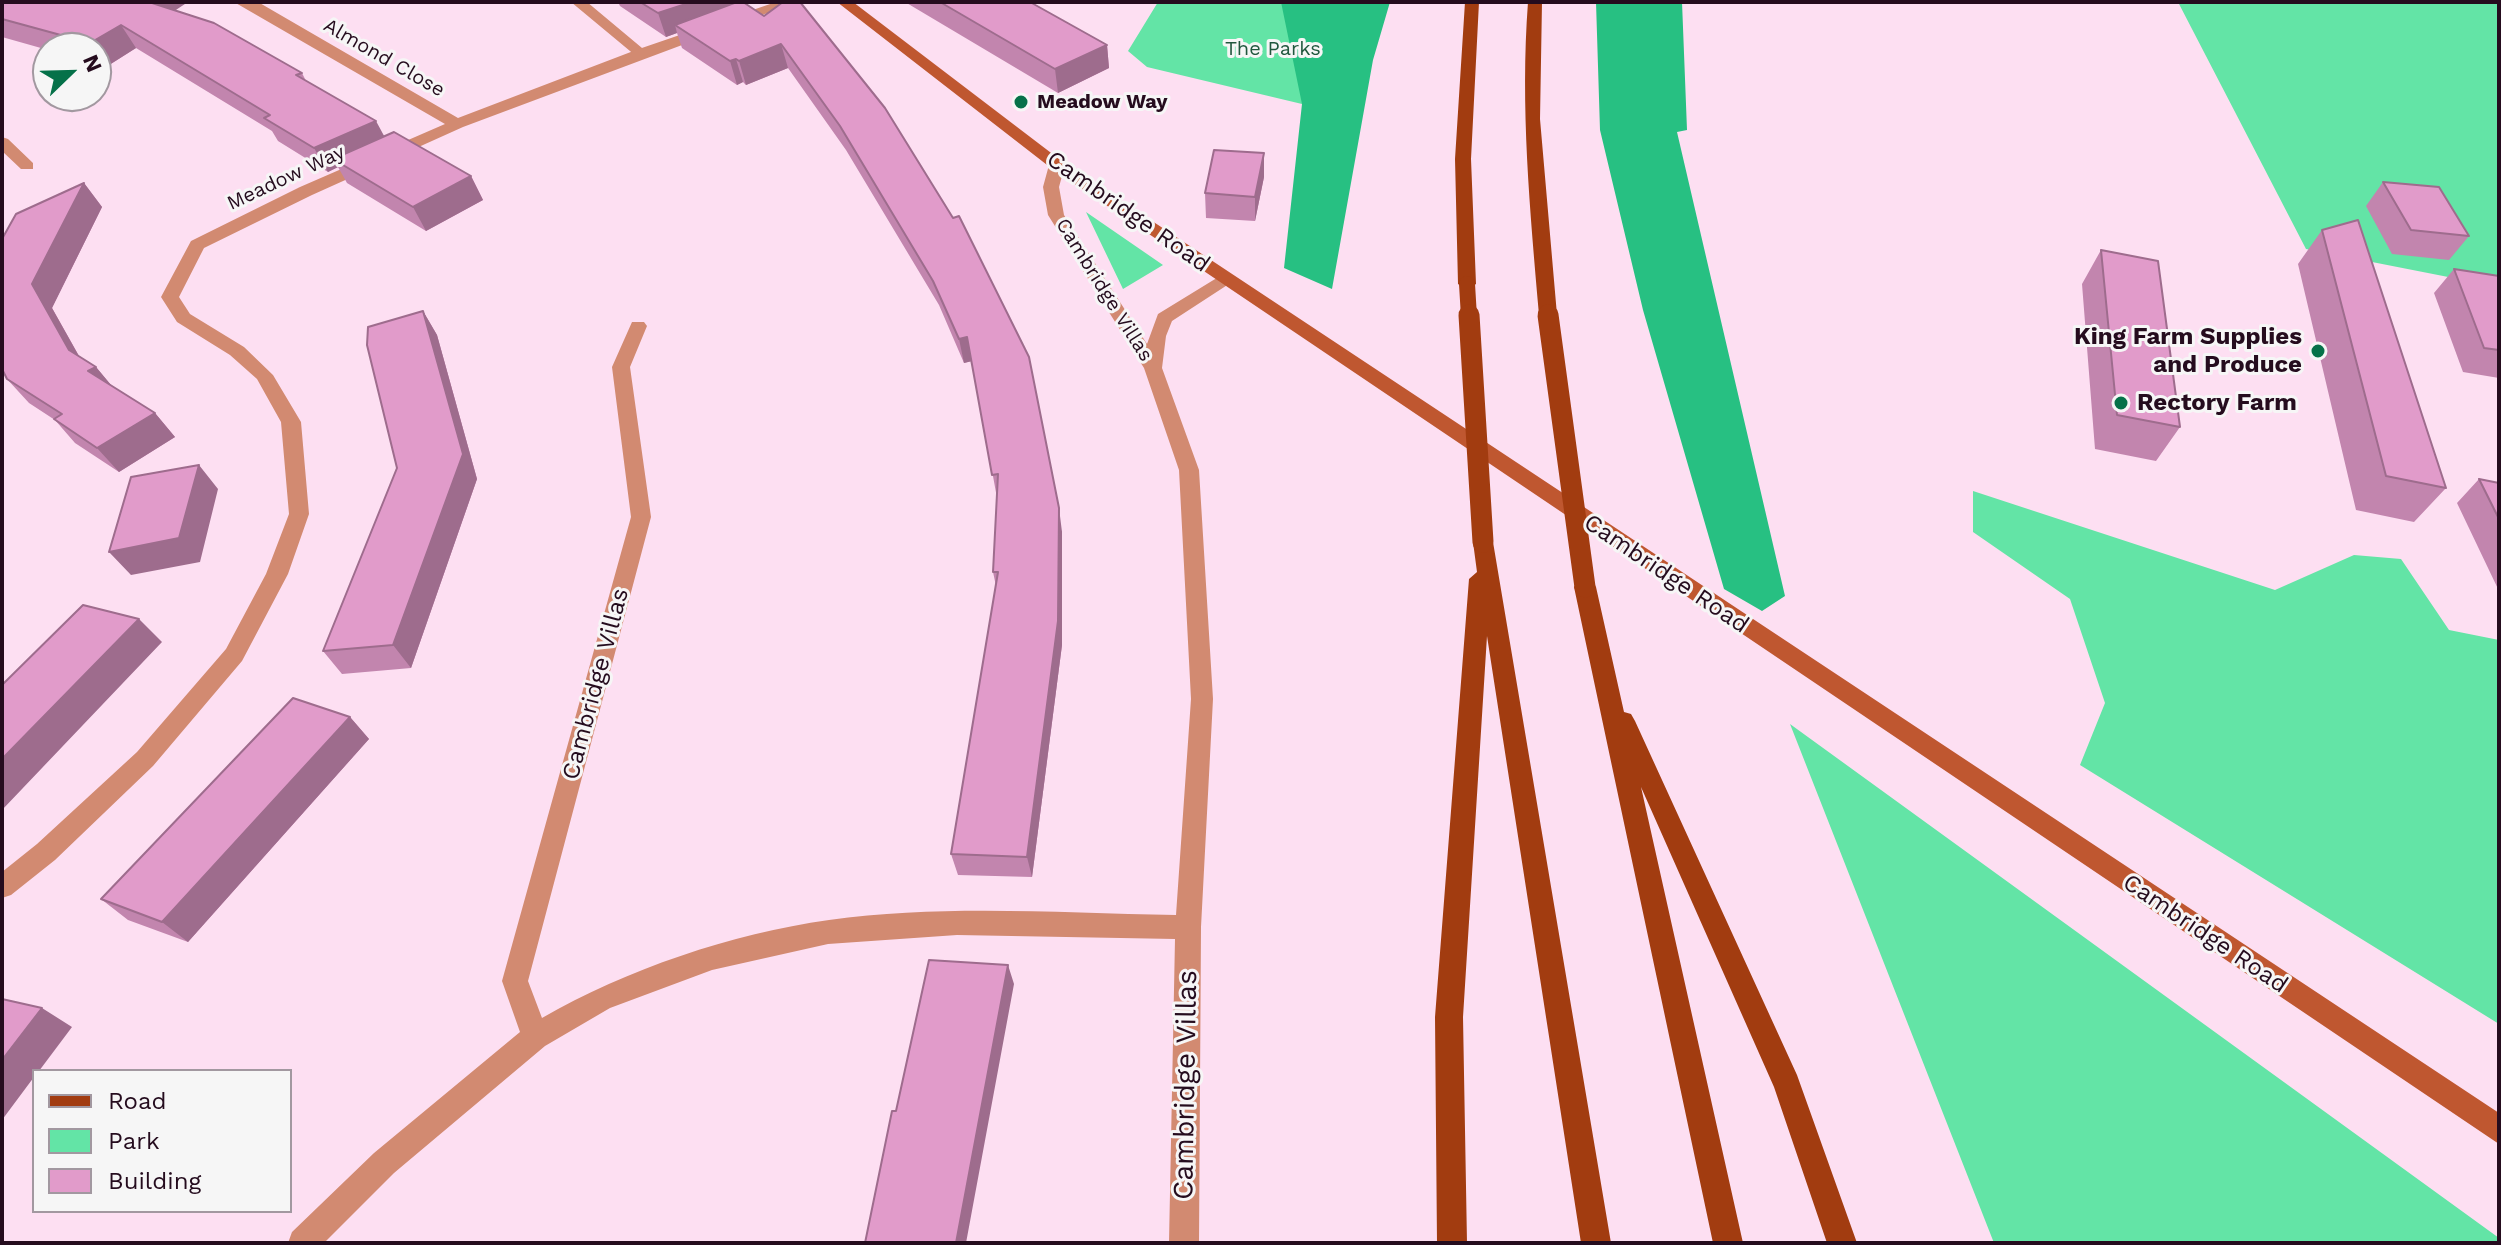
<!DOCTYPE html>
<html>
<head>
<meta charset="utf-8">
<style>
	body { margin:0 }
	#map { position:relative; width:2501px; height:1245px; overflow:hidden; background:#fddff2; font-family:"Work Sans",sans-serif }
	canvas { display:block }
	.frame { position:absolute; inset:0; border:4px solid #250c1e; pointer-events:none }
	.legend { position:absolute; left:32px; top:1069px; width:260px; height:144px; box-sizing:border-box; background:#f6f6f6; border:2px solid #a298a0; margin:0; padding:10px 14px; list-style:none; font-size:24px; color:#250c1e }
	.legend li { display:flex; align-items:center; gap:16px; height:40px }
	.legend b { width:40px; border:2px solid #a298a0 }
	.north { position:absolute; left:32px; top:32px; width:80px; height:80px; box-sizing:border-box; background:#f6f6f6; border:2px solid #a298a0; border-radius:50%; rotate:67deg; font-size:22px; font-weight:700; line-height:32px; text-align:center; color:#250c1e }
	.north::after { content:''; display:block; margin:auto; width:28px; height:36px; background:#057149; clip-path:polygon(50% 0,100% 100%,50% 72%,0 100%) }
</style>
</head>
<body>
<div id="map">
<canvas width="2501" height="1245"></canvas>
<div class="frame"></div>
<ul class="legend">
<li><b style="height:10px;background:#a23c10"></b>Road</li>
<li><b style="height:22px;background:#63e4a6"></b>Park</li>
<li><b style="height:22px;background:#e19bca"></b>Building</li>
</ul>
<div class="north">N</div>
</div>
<script>
const context = document.querySelector('canvas').getContext('2d');
context.lineJoin = 'round';
function paint(path, color) { context.fillStyle = color; context.fill(path, 'evenodd'); }
function strokePath(path, color, width, dash) { context.strokeStyle = color; context.lineWidth = width; context.lineCap = dash ? 'butt' : 'round'; context.setLineDash(dash || []); context.stroke(path); }
function label(font, color, halo, rows, align = 'center') {
  context.font = font + ' "Work Sans",sans-serif'; context.lineWidth = 6; context.setLineDash([]); context.textBaseline = 'middle'; context.strokeStyle = halo; context.fillStyle = color; for (const [text, x, y, turn = 0] of rows) {
    context.save(); context.translate(x, y); context.rotate((+turn || 0) * Math.PI / 180); context.textAlign = isNaN(turn) ? turn : align; if (halo) context.strokeText(text, 0, 0); context.fillText(text, 0, 0); context.restore();
  }
}
const green = new Path2D(`
	M1158,2H1342L1302,104L1147,67L1128,51Z
	M2178,2H2499V287L2306,249Z
	M1086,212L1163,265L1123,289Z
	M1973,491L2275,590L2354,555L2401,559L2449,630L2499,640V1024L2080,765L2105,703L2070,599L1973,532Z
	M1790,724L2499,1238V1243H1994Z`);
const forest = new Path2D(`
	M1281,2H1390L1373,60L1332,289L1284,268L1302,104Z
	M1596,2H1682L1687,130L1677,132L1785,596L1762,611L1724,589L1643,310L1600,130Z`);
const service = new Path2D(`
	M571,2H587L648,53L641,57L636,56Z
	M2,137L8,139L33,163V169H21L2,151Z`);
const minor = new Path2D(`
	M234,2H258L458,118L636,50L776,2H797L463,127L312,195L204,248L179,297L190,314L244,347L273,375L301,422L309,514L288,574L242,661L153,766L55,860L11,895L2,898V872L37,844L137,752L226,649L266,574L289,514L281,422L257,379L230,355L177,322L161,297L191,241L300,187L445,124Z
	M1057,160L1065,165L1059,187L1064,215L1147,344L1158,314L1220,276L1226,275L1235,280L1172,321L1166,336L1162,368L1199,470L1213,699L1201,927L1199,1243H1169L1175,939L957,935L828,944L712,970L610,1008L545,1046L394,1173L324,1243H288L292,1232L374,1153L520,1032L502,981L631,517L612,367L632,322H644L647,326L630,367L651,517L528,981L542,1018C627,969 731,934 829,920C943,904 1061,913 1176,915L1191,699L1179,470L1144,368L1048,215L1043,187L1049,165Z`);
const secondary = new Path2D(`
	M837,2H853L1063,162L2499,1113V1144L1051,168Z`);
const primary = new Path2D(`
	M1465,2H1479L1471,159L1476,284L1467,290L1458,284L1455,159Z
	M1528,2H1542L1540,119L1557,315L1548,321L1539,315C1530,210 1520,107 1528,2Z
	M1483,534L1490,537L1493,542L1611,1243H1581L1487,636L1463,1017L1467,1243H1437L1435,1017L1469,579L1477,572L1473,542L1476,537Z
	M1585,579L1593,581L1596,587L1624,712L1631,714L1635,721L1797,1075L1857,1243H1827L1774,1087L1641,787L1743,1243H1713L1574,587L1577,581Z`);
const primaryBridgeFar1 = new Path2D(`
	M1467,284L1469,317`);
const primaryBridge = new Path2D(`
	M1469,315L1483,542
	M1548,315L1585,587`);
const wall = new Path2D(`
	M2,2L175,10L302,73L306,81L384,136L471,176L483,200L426,231L347,183L338,167L328,172L278,141L272,131L136,48L106,67L96,64V48H48V50L2,37Z
	M618,2H730L731,4L764,16L800,2L1062,532V645L1032,877L958,875L951,854L996,586L993,572L997,498L972,361L964,363L939,305L846,150L788,68L746,85L743,82L737,85L682,48L677,33L666,37L620,6Z
	M905,2H1030L1107,45L1109,68L1058,93Z
	M1264,177L1255,221L1206,218L1205,193Z
	M2383,182L2469,236L2449,260L2392,254L2366,206Z
	M84,183L102,207L52,308L79,356L96,367L111,385L155,413L175,437L119,472L75,443L55,420L29,403L7,379Z
	M2322,230L2446,488L2414,522L2356,510L2298,264Z
	M2101,250L2180,427L2156,461L2095,449L2082,284Z
	M2454,269L2499,276V378L2463,372L2434,293Z
	M423,311L437,335L477,479L411,668L342,674L323,651L397,468Z
	M2479,479L2499,483V591L2457,503Z
	M350,717L369,739L188,942L128,920L101,899Z`);
const shadedWall = new Path2D(`
	M143,2H188L156,23Z
	M692,2H730L734,13L675,25L677,33L666,37L658,13Z
	M121,25L136,48L106,67L96,52V48H93L90,43Z
	M781,44L788,68L746,85L739,61Z
	M1107,45L1109,68L1058,93L1055,69Z
	M736,59L743,82L737,85L730,61Z
	M376,121L389,145L333,159L338,167L328,172L314,148Z
	M1264,153V177L1255,221V197Z
	M471,176L483,200L426,231L413,207Z
	M84,183L102,207L52,308L89,374L69,350L32,284Z
	M423,311L437,335L477,479L411,668L393,645Z
	M967,337L972,361L964,363L959,339Z
	M96,367L116,391L88,371Z
	M155,413L175,437L119,472L97,448Z
	M199,465L218,489L200,562L131,575L109,552Z
	M1059,508L1062,532V645L1032,877L1027,857Z
	M139,619L162,642L2,810V759Z
	M350,717L369,739L188,942L162,922Z
	M1008,965L1014,984L966,1243H956Z
	M42,1008L72,1027L39,1071H34V1077L2,1120V1060Z`);
const building = new Path2D(`
	M2,2H149L214,23L302,73L296,75L376,121L314,148L264,118L270,115L121,25L90,43L2,19Z
	M640,2H692L658,13Z
	M737,2H743L764,16L783,2H800L885,108L953,218L959,216L1029,357L1059,508L1058,621L1027,857L951,854L998,572H993L998,474L992,475L967,337L959,339L933,281L840,126L781,44L739,61L736,59L730,61L675,25Z
	M940,2H1030L1107,45L1055,69Z
	M394,132L471,176L413,207L333,159Z
	M1214,150L1264,153L1255,197L1205,193Z
	M2383,182L2439,187L2469,236L2411,230Z
	M84,183L32,284L69,350L96,367L88,371L155,413L97,448L54,419L62,414L7,379L2,369V239L16,214Z
	M2358,220L2446,488L2386,476L2322,230Z
	M2101,250L2158,261L2180,427L2117,415Z
	M2454,269L2499,276V350L2484,348Z
	M423,311L463,454L393,645L323,651L397,468L367,345L368,327Z
	M199,465L179,538L109,552L131,477Z
	M2479,479L2499,483V519Z
	M83,605L139,619L2,759V685Z
	M293,698L350,717L162,922L101,899Z
	M929,960L1008,965L956,1243H865L892,1111H896Z
	M2,999L42,1008L2,1060Z`);
const markers = [
	[1021,102,8,"#057149"],
	[2318,351,8,"#057149"],
	[2121,403,8,"#057149"]
];
const farParknames = [
	["The Parks",1273,49]
];
const farStreetnames = [
	["Almond Close",384,58,30],
	["Meadow Way",286,178,-25],
	["Cambridge Villas",1104,290,58]
];
const farPoinames = [
	["Meadow Way",1037,102]
];
const streetNames = [
	["Cambridge Road",1128,212,35],
	["Cambridge Road",1666,574,34],
	["Cambridge Villas",596,684,-75],
	["Cambridge Road",2205,934,34]
];
const poiNames = [
	["King Farm Supplies",2302,337],
	["and Produce",2302,365],
	["Rectory Farm",2137,403,"left"]
];
const nearStreetnames = [
	["Cambridge Villas",1186,1085,-89]
];
paint(green, '#63e4a6');
paint(forest, '#27c082');
paint(service, '#d28a71');
paint(minor, '#d28a71');
paint(secondary, '#bf5730');
paint(primary, '#a23c10');
strokePath(primaryBridgeFar1, '#a23c10', 16);
strokePath(primaryBridge, '#a23c10', 21);
paint(wall, '#c285ae');
paint(shadedWall, '#9e6c8d');
paint(building, '#e19bca');
strokePath(building, '#9e6c8d', 2);
for (const [x, y, r, color] of markers) { const dot = new Path2D(); dot.arc(x, y, r, 0, 2 * Math.PI); context.fillStyle = color; context.fill(dot); strokePath(dot, '#f6f6f6', 3); }
label('20px', '#21583e', '#f6f6f6', farParknames);
label('20px', '#250c1e', '#f6f6f6', farStreetnames);
label('bold 20px', '#250c1e', '#f6f6f6', farPoinames, 'left');
label('24px', '#250c1e', '#f6f6f6', streetNames);
label('bold 24px', '#250c1e', '#f6f6f6', poiNames, 'right');
label('28px', '#250c1e', '#f6f6f6', nearStreetnames);
</script>
</body>
</html>
